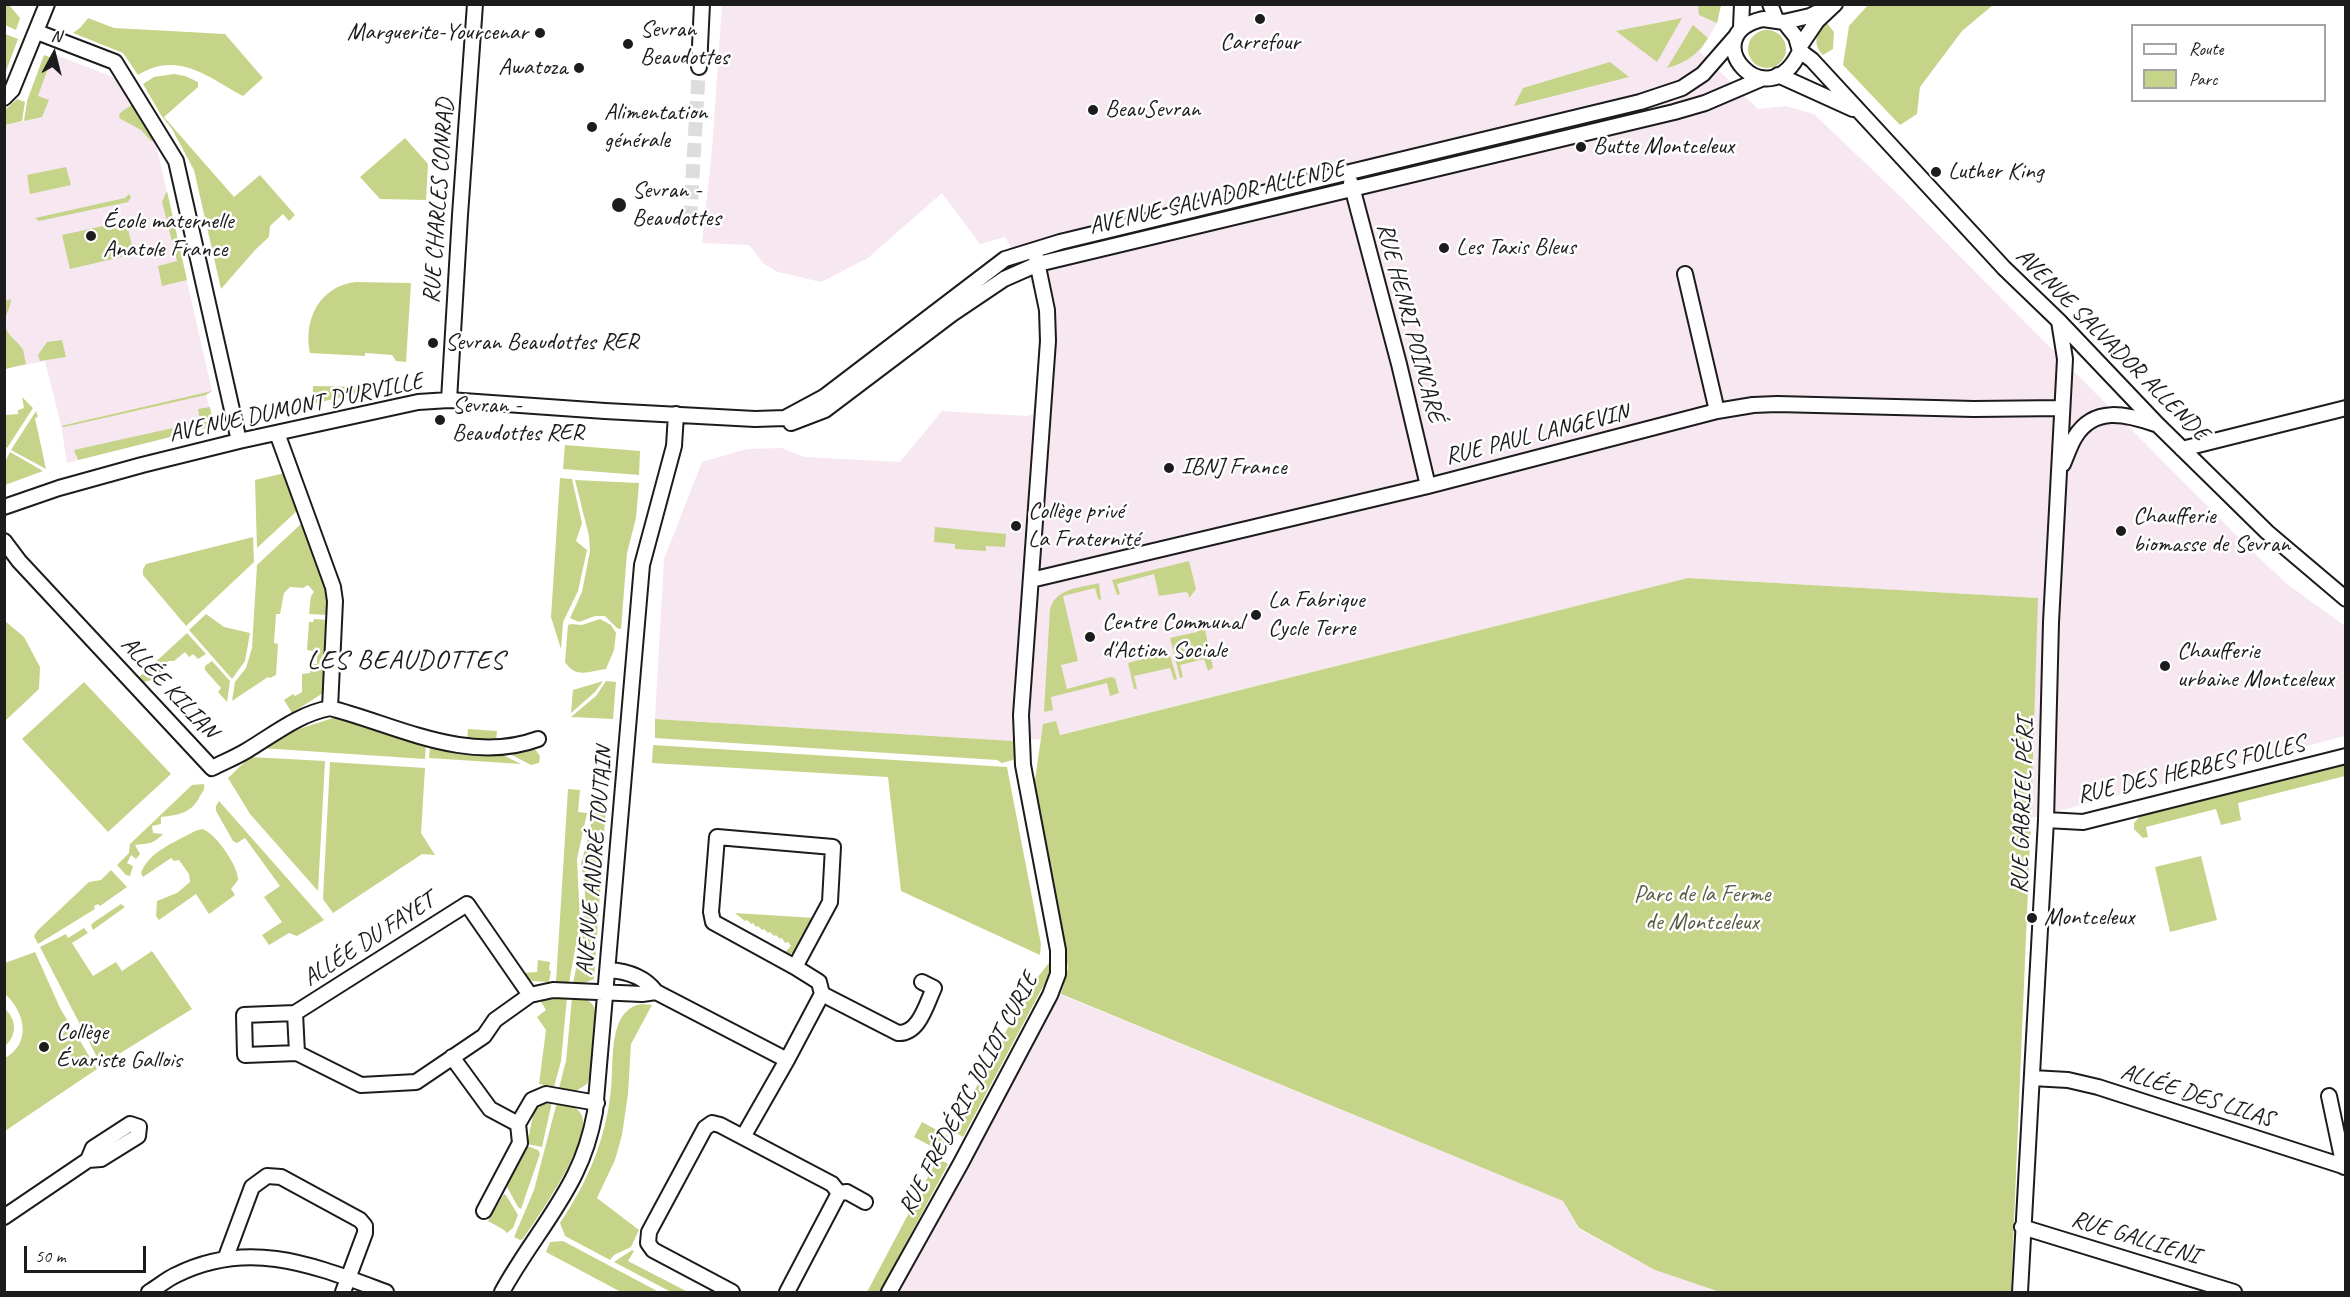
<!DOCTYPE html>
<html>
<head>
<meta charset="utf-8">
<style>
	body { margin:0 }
	#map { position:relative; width:2350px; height:1297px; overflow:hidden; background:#fff; font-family:Caveat,sans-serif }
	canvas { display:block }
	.frame { position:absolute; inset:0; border:6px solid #1c1c1c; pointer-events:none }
	.legend { position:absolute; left:2131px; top:24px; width:195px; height:78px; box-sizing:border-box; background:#fff; border:2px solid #a4a4a4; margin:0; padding:8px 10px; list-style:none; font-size:18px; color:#1c1c1c }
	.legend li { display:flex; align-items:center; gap:12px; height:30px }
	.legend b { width:30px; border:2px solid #a4a4a4 }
	.north { position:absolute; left:24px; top:24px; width:60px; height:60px; -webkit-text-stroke:4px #fff; paint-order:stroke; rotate:7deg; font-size:16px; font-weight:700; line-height:24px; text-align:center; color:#1c1c1c }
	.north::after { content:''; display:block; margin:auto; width:21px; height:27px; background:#1c1c1c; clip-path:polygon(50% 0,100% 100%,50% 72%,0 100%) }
	.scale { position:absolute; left:24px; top:1246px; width:122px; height:27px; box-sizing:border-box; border:3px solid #1c1c1c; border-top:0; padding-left:8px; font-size:18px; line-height:21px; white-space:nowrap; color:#1c1c1c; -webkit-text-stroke:4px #fff; paint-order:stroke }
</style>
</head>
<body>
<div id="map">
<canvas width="2350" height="1297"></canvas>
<div class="frame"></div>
<ul class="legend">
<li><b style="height:8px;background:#fff"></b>Route</li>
<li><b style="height:16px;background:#c5d488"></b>Parc</li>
</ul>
<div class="north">N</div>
<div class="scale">50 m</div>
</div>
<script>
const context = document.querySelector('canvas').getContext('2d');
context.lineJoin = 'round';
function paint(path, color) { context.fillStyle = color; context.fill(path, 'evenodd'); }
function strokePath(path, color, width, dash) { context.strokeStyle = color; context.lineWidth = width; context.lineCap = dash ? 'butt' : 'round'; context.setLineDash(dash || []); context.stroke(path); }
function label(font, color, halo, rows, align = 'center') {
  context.font = font + ' Caveat,sans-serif'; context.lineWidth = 5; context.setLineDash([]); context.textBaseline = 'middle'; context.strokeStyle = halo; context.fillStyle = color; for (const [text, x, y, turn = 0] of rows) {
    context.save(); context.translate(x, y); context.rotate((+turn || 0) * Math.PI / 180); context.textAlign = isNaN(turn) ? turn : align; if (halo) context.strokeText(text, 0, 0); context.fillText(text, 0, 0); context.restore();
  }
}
const built = new Path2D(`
	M722,5H1721L1717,23L1700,52L1758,109L1786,106L1814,114L1904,200L2253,552L2287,584L2345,626V736L2031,818L2037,598L1688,578L1042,739L1013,741L655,719L664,559L702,462L747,449L782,448L804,457L900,462L942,411L1027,416L1033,414L1038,368L1039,314L1035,291L1005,237L980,244L942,193L868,258L821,282L778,272L764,264L749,245L702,243L712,150Z
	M54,54L118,79L156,144L212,391L206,395L214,426L67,463L61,425L45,361L5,369L4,125L42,117L38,96Z
	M1052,991L1563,1201L1579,1229L1655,1270L1720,1292H889Z`);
const green = new Path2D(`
	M4,5H9L20,18L16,30L5,25Z
	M1698,5H1721L1717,23L1699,15Z
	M1868,5V4L1993,5L1962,31L1920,87L1917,114L1900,125L1843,65L1849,26Z
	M88,18L114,28L225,34L263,78L243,96C208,77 178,50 138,75L123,53L73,33L81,27Z
	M1682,18L1657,62L1616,31Z
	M1826,22L1834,32L1833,49L1823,55C1812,44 1816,33 1826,22Z
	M1693,25L1708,38C1697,55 1686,63 1667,68Z
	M1748 49a19 19 0 1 1 38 0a19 19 0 1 1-38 0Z
	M5,34L18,39L5,74Z
	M44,55L52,58L38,96L49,100L42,117L24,121L27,101Z
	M1610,62L1629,77L1514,106L1523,88Z
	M174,74L185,76L198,82V87L164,117L234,197L260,175L295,215L289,221L283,214L270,226L269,237L255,250L221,289L194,170L172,129L161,115L143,84L154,77Z
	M17,99L25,102L22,121L5,125V110Z
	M133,104L154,140L151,141L141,130L119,118L120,113Z
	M405,138L428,164L426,200L380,199L360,177Z
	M66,167L71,185L30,194L27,175Z
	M167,191L187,280L162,286L158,266L177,261L162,202Z
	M129,194L131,197L128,202L39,221L35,218L125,198Z
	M126,221L134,254L70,269L62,235Z
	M356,282L411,283L406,362L396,361L392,355L365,353V356L310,353C303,319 320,286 356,282Z
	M11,299C11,308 5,314 5,322C5,336 17,339 23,350C24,354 25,360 26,364L5,369V301Z
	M62,340L66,357L40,361L38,355L47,342Z
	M313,386L368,387L369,391L312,404Z
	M212,391L206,395L64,427L61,426Z
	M22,397L33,408L7,448L5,446V415L18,414V410L24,408Z
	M210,407L214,426L78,460L74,450L200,422L198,409Z
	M36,411L38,417L35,418L46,469L11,450Z
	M565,445L640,451L639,475L563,469Z
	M10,452L43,471L5,485V462Z
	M285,473L299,509L257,548L255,480Z
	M560,478L572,479L582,523L576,541L587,550L578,591L563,622L561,649L551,617Z
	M575,480L639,483L636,518L627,553L621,629L617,628L605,616H595L579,622L570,618L582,592L590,551L589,536Z
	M303,522L328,593V615L309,614L311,596L314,592L308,585L303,588L290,587L284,593L280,614H276L274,643L278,644L276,675L270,678L268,677L232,701L235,682L246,668L252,648L257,565Z
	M935,527L1006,534L1005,547L986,546V551L955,549V544L934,542Z
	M253,537L254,562L186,626L143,575V569L146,564Z
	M1189,561L1196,589L1189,598L1188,593L1185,592L1159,596L1154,574L1117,584L1120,594L1117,595L1112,580Z
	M1688,578L2038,598L2031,818L2011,1292H1720L1655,1270L1579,1228L1563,1201L1061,994L1068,968L1034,787L1043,724L1056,721L1060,735Z
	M1099,583L1101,600L1098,599L1095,588L1063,596L1078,661L1061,665L1067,689L1111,677L1115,678L1119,693L1110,696L1107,683L1051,697L1053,710L1044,712L1050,609C1056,588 1080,588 1099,583Z
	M206,614L224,627L250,633L245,661L232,679L189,630Z
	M314,619L328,620L323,693L292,713L284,700L293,694L295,696L302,692V674L310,673L311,664H317V652L307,650L309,622H313Z
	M600,619L611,625L616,633L614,650L606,669C589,671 576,679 565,662L568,625L571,624L582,625Z
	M5,621L24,637L40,667L39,689L5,721Z
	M1204,625L1213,668L1208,671L1204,659L1180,665L1183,677L1180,678L1170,638L1197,632V627Z
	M187,633L206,654L198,659L193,654L189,657L185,652L174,661H168L166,665L167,667L152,680L140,683L137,679Z
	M1169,652L1177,679L1174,680L1170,668L1134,676L1137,689H1134L1128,663Z
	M212,661L230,681L227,702L218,692L221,688L205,670V666Z
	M603,681L595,692L571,713L573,690Z
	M606,681L616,682L613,719L571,717L596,696Z
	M84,682L171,774L108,832L22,739Z
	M333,718L349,720L426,743L425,759L261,748L290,732Z
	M655,719L1013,741L1015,755L1013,760L1002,763L997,760L655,738Z
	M468,729L497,731L496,743L467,741Z
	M430,744L499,753L521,764L429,758Z
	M531,744L540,756L539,763L531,765L506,752Z
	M653,745L1007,767L1041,944L1040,955L901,891L888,777L652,763Z
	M250,757L325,761L318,891L250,814L228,778Z
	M330,762L425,768L421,833L435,855L422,854L333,913L323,899Z
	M2345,764V776L2238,803L2241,820L2221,825L2216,809L2146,827L2148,837L2143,838L2134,829V823L2141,815Z
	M204,784C205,790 203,791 200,796C192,813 179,815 161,817V824L152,826L153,833L163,834C152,845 149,843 135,845L140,854L136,859L131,855L127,863L133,866L130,876L126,875L117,865L129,853L130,844L192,785Z
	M568,789L580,790L578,812L587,813L577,859L580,922L569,983L556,982Z
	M219,801L324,920L297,936L289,933L269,945L262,935L282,922L264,897L280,886L245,838L237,843L233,841L216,811V806Z
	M593,806H606L594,979L584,983H573L584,930L585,887L581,864L590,831Z
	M202,829C215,832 239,867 238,880L231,889L235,895L209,914L196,894L159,920L156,916L157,901L177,893L190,882L189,874L179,860L174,861L171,858L143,877L141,873C149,851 176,842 195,831Z
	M2201,856L2217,920L2170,932L2155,867Z
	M111,870L127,887L100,906L98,904L94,906L95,909L38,944L34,936L37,931L89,882L101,880Z
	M121,904L125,907L93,930L91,925L94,922Z
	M735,913L815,918L795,953L782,955L791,946L788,942L785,943L782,938L780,939L776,935L774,936L770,932L768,933L764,929L762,930L758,926L756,927L753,923L751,924L747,920L745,921Z
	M84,928L88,933L72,943L93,976L116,962L122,971L152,951L192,1009L101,1065L40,947L66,934L68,938Z
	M35,952L60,1008L97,1069L5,1131V1058C32,1043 25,1012 5,994V963Z
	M1052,959L1048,977L963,1137L953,1131L1029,988Z
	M538,960L550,962L549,970L551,971L549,982L532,981L522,973L537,972Z
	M542,997L567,998L561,1061L554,1087L539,1084L546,1030L537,1017L546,1010L541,1002Z
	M572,998C580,998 588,998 593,1005C600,1016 593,1073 587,1084L576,1091L559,1088L566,1061Z
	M641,1004L652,1005L631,1044L628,1094L622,1135L615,1160L597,1198L639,1230L631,1247L614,1255L610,1260L565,1236L560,1223C588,1181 606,1139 611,1089C613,1069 611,1044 618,1025C622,1014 630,1006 641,1004Z
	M5,1009C17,1020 17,1035 5,1046Z
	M552,1102L542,1147L527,1144L534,1111L539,1105Z
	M557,1102C566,1104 576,1105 581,1114C595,1137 537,1218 523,1239L520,1240L514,1237L534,1190Z
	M922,1122L948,1136L942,1152L914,1137Z
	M527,1146L538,1150L540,1154L521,1209L518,1207L507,1187L524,1147Z
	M938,1158L948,1164L880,1292H867Z
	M504,1194L506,1195L518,1215L513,1228L507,1233L504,1230L488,1221Z
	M563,1241L659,1292H621L546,1252L550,1242Z
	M632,1250L634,1251L628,1261L688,1292H671L614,1262Z`);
const streetTunnel = new Path2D(`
	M690,220L699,67`);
const street = new Path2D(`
	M1770,4L1776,19
	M1763,19L1784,22L1796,37L1800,51C1768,122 1692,35 1763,19Z
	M1784,22L1810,16L1824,9
	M1741,27L1742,4
	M37,32L115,62L176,161L239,441
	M1800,46L1817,21L1835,4
	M1800,51L1812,60L2004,268L2059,321L2158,425L2267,532L2346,599
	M699,67L702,4
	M1778,75L1853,109
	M4,98L12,90L47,4
	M1351,183L1399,364L1428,486
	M1685,274L1717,411
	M449,400L460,215L475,4
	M791,423L825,410L952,314L1004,279L1038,264L1674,112L1705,103L1761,79
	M277,433L333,587L335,601L330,708
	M2182,449L2346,408
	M2063,464C2067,455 2070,445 2075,437C2094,406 2126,414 2155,424
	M4,507L59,488L142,465L239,441L418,402L449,400L605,411L755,419L785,418L824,397L1005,259L1060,242L1640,102L1682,88L1703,74L1737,35
	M4,541L19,561L212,768C224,762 236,757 246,751C273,735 298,714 330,708C396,725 468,765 538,739
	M1031,580L1428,486L1717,411L1753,405L1777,404L1974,409L2062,408
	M2046,820L2083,822L2346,756
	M717,837L833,847L830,902L795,967L713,922L711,912Z
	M795,967L819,982L822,994L898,1033C919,1034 926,1005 934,988L922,982
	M608,970C627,971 644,976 656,992
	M530,995L467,904L295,1013L297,1053L361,1085L416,1082L484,1036L495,1020L530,995L553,990L642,994L656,992L787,1060L822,994
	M295,1013L244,1015L245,1055L297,1053
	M452,1057L490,1109L518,1124
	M2032,1078L2068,1080L2098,1087L2346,1167
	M2329,1096L2344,1167
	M743,1137L787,1060
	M839,1193L847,1192L865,1202
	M484,1211L520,1143L518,1124L532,1100L546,1094L597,1103
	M4,1217L88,1160L101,1159L138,1136L139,1127L130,1124L93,1148L88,1160
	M2022,1227L2234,1292
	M226,1257L252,1187L267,1176L281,1177L360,1220L365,1226V1233L343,1292
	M149,1292C158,1287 167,1279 176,1275C250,1238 315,1266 386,1292
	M502,1292C524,1251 555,1215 575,1174C585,1154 591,1134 595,1112L642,565L674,446L676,414
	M732,1292L653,1250L648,1243L649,1232L705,1128L712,1123L720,1125L832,1184L839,1193L787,1292
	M889,1292L961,1163L1050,995L1058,974V950L1023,765L1021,715L1048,341L1047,310L1036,257
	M2020,1292L2046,820L2051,622L2065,359L2059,321`);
const markers = [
	[1260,19,6,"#1c1c1c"],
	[540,33,6,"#1c1c1c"],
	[628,44,6,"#1c1c1c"],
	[579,68,6,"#1c1c1c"],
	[1093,110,6,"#1c1c1c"],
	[592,127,6,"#1c1c1c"],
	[1581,147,6,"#1c1c1c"],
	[1936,172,6,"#1c1c1c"],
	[619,205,8,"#1c1c1c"],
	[91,236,6,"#1c1c1c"],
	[1444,248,6,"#1c1c1c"],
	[433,343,6,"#1c1c1c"],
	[440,420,6,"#1c1c1c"],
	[1169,468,6,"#1c1c1c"],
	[1016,526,6,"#1c1c1c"],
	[2121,531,6,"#1c1c1c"],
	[1256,615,6,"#1c1c1c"],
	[1090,637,6,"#1c1c1c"],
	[2165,666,6,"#1c1c1c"],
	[2032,918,6,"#1c1c1c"],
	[44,1047,6,"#1c1c1c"]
];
const poiNames = [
	["Sevran",640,30],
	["Beaudottes",640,58],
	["Marguerite-Yourcenar",528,33,"right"],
	["Carrefour",1260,43,"center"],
	["Awatoza",567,68,"right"],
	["BeauSevran",1105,110],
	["Alimentation",604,113],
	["générale",604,141],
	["Butte Montceleux",1593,147],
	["Luther King",1948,172],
	["Sevran -",632,191],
	["Beaudottes",632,219],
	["École maternelle",103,222],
	["Anatole France",103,250],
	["Les Taxis Bleus",1456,248],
	["Sevran Beaudottes RER",445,343],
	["Sevran -",452,406],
	["Beaudottes RER",452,434],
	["IBNJ France",1181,468],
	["Collège privé",1028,512],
	["La Fraternité",1028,540],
	["Chaufferie",2133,517],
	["biomasse de Sevran",2133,545],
	["La Fabrique",1268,601],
	["Cycle Terre",1268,629],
	["Centre Communal",1102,623],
	["d'Action Sociale",1102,651],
	["Chaufferie",2177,652],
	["urbaine Montceleux",2177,680],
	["Montceleux",2044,918],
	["Collège",56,1033],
	["Évariste Gallois",56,1061]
];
const streetNames = [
	["AVENUE SALVADOR ALLENDE",1217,198,-13],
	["RUE CHARLES CONRAD",439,201,-86],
	["RUE HENRI POINCARÉ",1410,323,75],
	["AVENUE SALVADOR ALLENDE",2112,345,45],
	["AVENUE DUMONT D'URVILLE",296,408,-12],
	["RUE PAUL LANGEVIN",1537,435,-14],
	["ALLÉE KILIAN",169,688,47],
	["RUE DES HERBES FOLLES",2191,770,-13],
	["RUE GABRIEL PÉRI",2023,806,-88],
	["AVENUE ANDRÉ TOUTAIN",595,861,-85],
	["ALLÉE DU FAYET",369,940,-33],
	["RUE FRÉDÉRIC JOLIOT CURIE",969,1094,-62],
	["ALLÉE DES LILAS",2197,1096,18],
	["RUE GALLIENI",2135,1238,17]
];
const parkNames = [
	["Parc de la Ferme",1702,895],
	["de Montceleux",1702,923]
];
const quarterNames = [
	["LES BEAUDOTTES",406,661]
];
paint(built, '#f7e7f0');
paint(green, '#c5d488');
strokePath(streetTunnel, '#ddd', 14, [14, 7]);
strokePath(street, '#1c1c1c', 18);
strokePath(street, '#fff', 14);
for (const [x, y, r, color] of markers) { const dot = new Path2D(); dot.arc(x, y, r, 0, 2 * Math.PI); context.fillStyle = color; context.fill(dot); strokePath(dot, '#fff', 2); }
label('24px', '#1c1c1c', '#fff', poiNames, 'left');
label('24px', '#1c1c1c', '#fff', streetNames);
label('24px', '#575c42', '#fff', parkNames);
context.letterSpacing = '1.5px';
label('27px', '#1c1c1c', '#fff', quarterNames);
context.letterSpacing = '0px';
</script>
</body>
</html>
